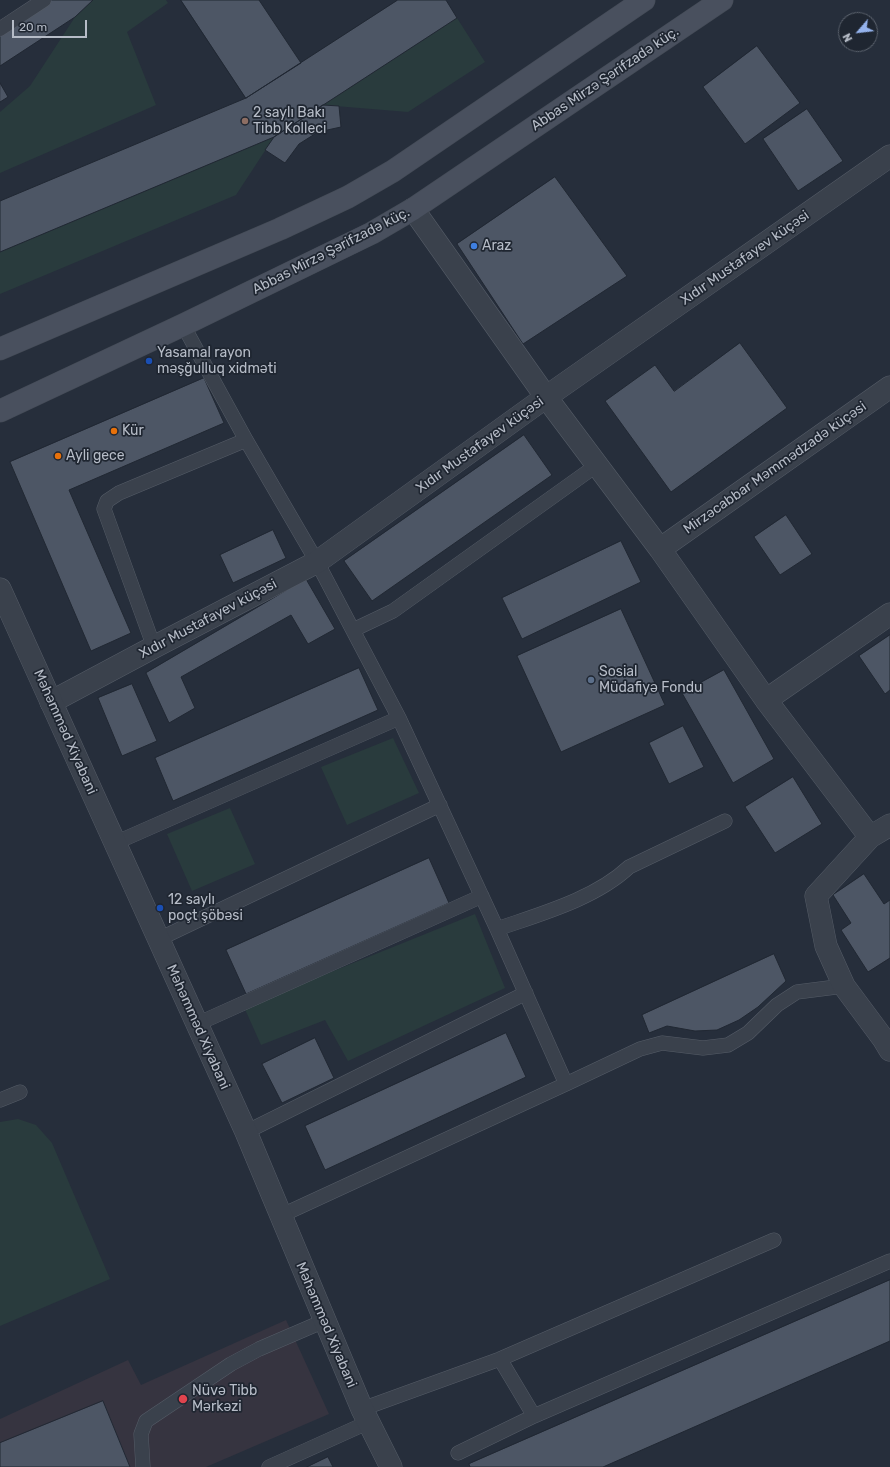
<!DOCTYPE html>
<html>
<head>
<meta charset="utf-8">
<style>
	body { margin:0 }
	#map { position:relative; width:890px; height:1467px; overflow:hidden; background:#262e3b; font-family:Rubik,sans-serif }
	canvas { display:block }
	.north { position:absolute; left:838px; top:12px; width:40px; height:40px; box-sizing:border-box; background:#1f2631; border:1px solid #5b626d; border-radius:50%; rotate:242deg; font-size:11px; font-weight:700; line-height:16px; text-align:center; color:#b6bcc7 }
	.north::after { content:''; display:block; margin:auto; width:14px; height:18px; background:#95b3ed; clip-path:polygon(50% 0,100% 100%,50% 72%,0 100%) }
	.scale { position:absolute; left:12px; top:20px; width:75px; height:18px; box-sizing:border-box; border:2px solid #b6bcc7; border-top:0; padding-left:5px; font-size:12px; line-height:14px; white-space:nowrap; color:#b6bcc7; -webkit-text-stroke:3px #1f2631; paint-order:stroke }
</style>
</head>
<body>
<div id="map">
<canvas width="890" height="1467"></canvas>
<div class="north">N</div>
<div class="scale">20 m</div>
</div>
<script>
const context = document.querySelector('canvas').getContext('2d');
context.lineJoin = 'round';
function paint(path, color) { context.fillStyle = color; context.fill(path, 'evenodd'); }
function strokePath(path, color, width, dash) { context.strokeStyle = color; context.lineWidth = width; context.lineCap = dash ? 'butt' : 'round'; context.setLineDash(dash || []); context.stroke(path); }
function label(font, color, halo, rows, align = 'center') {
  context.font = font + ' Rubik,sans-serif'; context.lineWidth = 3.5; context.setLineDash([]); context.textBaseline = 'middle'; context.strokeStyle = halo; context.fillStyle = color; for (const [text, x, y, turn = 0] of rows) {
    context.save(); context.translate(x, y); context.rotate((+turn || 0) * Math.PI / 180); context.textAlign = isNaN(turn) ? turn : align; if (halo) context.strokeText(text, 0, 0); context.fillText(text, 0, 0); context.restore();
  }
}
const medical = new Path2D(`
	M286,1320L329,1414L206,1467H0V1419L128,1360L141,1385Z`);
const green = new Path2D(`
	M93,0H166L168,3L127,32L156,105L0,173V112L30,86L75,17Z
	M457,18L485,62L408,112L323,105Z
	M274,137L236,195L0,294V252Z
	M393,738L419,793L347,825L321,767Z
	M230,808L255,864L192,891L167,834Z
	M475,914L505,988L348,1061L325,1020L261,1045L244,1007Z
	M18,1119L36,1125L52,1143L110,1279L0,1326V1122Z`);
const building = new Path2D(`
	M52,0H93L75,17L0,66V35Z
	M181,0H259L301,63L246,98Z
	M398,0H446L457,18L274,137L0,252V201L246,98Z
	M757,46L800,103L745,144L703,87Z
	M0,83L8,97L0,102Z
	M323,105L339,106L341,127L318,132L299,144L285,163L265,150L274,137Z
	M807,109L843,161L798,191L763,139Z
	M555,177L627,276L523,344L457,244Z
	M740,343L787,408L671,492L605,401L655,365L674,391Z
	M204,378L224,423L69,490L131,633L91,651L10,462Z
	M524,435L552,475L372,601L344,561Z
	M786,515L812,554L780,575L754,537Z
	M273,530L286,558L233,583L220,555Z
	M621,541L641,582L522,639L502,598Z
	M306,579L335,629L308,644L291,615L181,677L195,708L169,723L146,673Z
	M621,609L665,705L561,752L517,656Z
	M890,635V690L885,694L859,656Z
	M359,668L378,710L173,801L155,758Z
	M724,670L774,759L733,783L682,693Z
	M132,684L157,741L122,756L98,698Z
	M683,726L704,767L669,784L649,743Z
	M793,777L822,824L775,853L745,807Z
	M429,858L449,903L246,994L226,950Z
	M864,874L884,904L890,900V958L868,972L841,930L851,923L833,895Z
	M774,954L786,981L758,1007L739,1020L717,1030L695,1031L667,1026L649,1033L642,1015Z
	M506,1033L526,1077L325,1170L305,1126Z
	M315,1038L334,1078L282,1103L262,1064Z
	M890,1280V1341L603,1467H470L469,1464Z
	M103,1401L130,1467H0V1443Z
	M328,1457L333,1467H307Z`);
const service = new Path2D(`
	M0,29L44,0
	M183,325L246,440L317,562L399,718L497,929L566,1084L280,1216
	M353,630L393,611L597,465
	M154,647L104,509L107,501L119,493L246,440
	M115,843L399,718
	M497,929C540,914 595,899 629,867L725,821
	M159,939L440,805
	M197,1024L482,896
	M566,1084L640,1049L662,1043L703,1048L728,1045L748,1033L777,1005L797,992L844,986
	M0,1100L20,1092
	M246,1132L526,993
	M500,1359L774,1240
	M362,1409L500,1359L534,1416L890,1261
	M458,1453L534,1416
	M143,1467L141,1434L146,1421L231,1364L259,1349L324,1321
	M269,1467L369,1422`);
const minor = new Path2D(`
	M413,209L546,397L660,549L766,700L870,837L816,896L826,946L844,986L884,1040L890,1050
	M660,549L890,387
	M766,700L890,614
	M51,702L154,647L317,562L546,397L890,156
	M870,837L890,825`);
const tertiary = new Path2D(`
	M0,589L246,1132L362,1409L391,1467`);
const secondary = new Path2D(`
	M0,349L280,229L348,197L393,171L644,0
	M0,411L183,325L372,233L413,209L722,0`);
const markers = [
	[245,121,4,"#8d6e63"],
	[474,246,4,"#3f7fe0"],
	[149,361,4,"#1a4fb4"],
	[114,431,4,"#e8710a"],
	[58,456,4,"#e8710a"],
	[591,680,4,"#5c6f8a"],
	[160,908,4,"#1a4fb4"],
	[183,1399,5,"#e0444e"]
];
const streetNames = [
	["Abbas Mirzə Şərifzadə küç.",605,79,-34],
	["Abbas Mirzə Şərifzadə küç.",331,251,-27],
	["Xıdır Mustafayev küçəsi",745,258,-35],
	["Xıdır Mustafayev küçəsi",480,445,-36],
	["Mirzəcabbar Məmmədzadə küçəsi",775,468,-35],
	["Xıdır Mustafayev küçəsi",208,619,-28],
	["Məhəmməd Xiyabani",65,732,66],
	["Məhəmməd Xiyabani",198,1027,66],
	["Məhəmməd Xiyabani",326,1325,67]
];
const poiNames = [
	["2 saylı Bakı",253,113],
	["Tibb Kolleci",253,129],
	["Araz",482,246],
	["Yasamal rayon",157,353],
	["məşğulluq xidməti",157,369],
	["Kür",122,431],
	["Ayli gece",66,456],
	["Sosial",599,672],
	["Müdafiyə Fondu",599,688],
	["12 saylı",168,900],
	["poçt şöbəsi",168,916],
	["Nüvə Tibb",192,1391],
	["Mərkəzi",192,1407]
];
paint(medical, '#363440');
paint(green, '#293b3d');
paint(building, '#4d5665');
strokePath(building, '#212833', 1);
strokePath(service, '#555c67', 15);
strokePath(minor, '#555c67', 23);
strokePath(tertiary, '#555c67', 23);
strokePath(secondary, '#434a55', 23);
strokePath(service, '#3a414c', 14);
strokePath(minor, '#3a414c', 22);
strokePath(tertiary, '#3a414c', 22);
strokePath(secondary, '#49505e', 22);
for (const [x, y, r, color] of markers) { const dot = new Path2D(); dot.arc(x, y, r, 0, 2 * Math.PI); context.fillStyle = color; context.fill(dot); strokePath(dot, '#1f2631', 1.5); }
label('14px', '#b6bcc7', '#1f2631', streetNames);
label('14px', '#b6bcc7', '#1f2631', poiNames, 'left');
</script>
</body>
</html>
